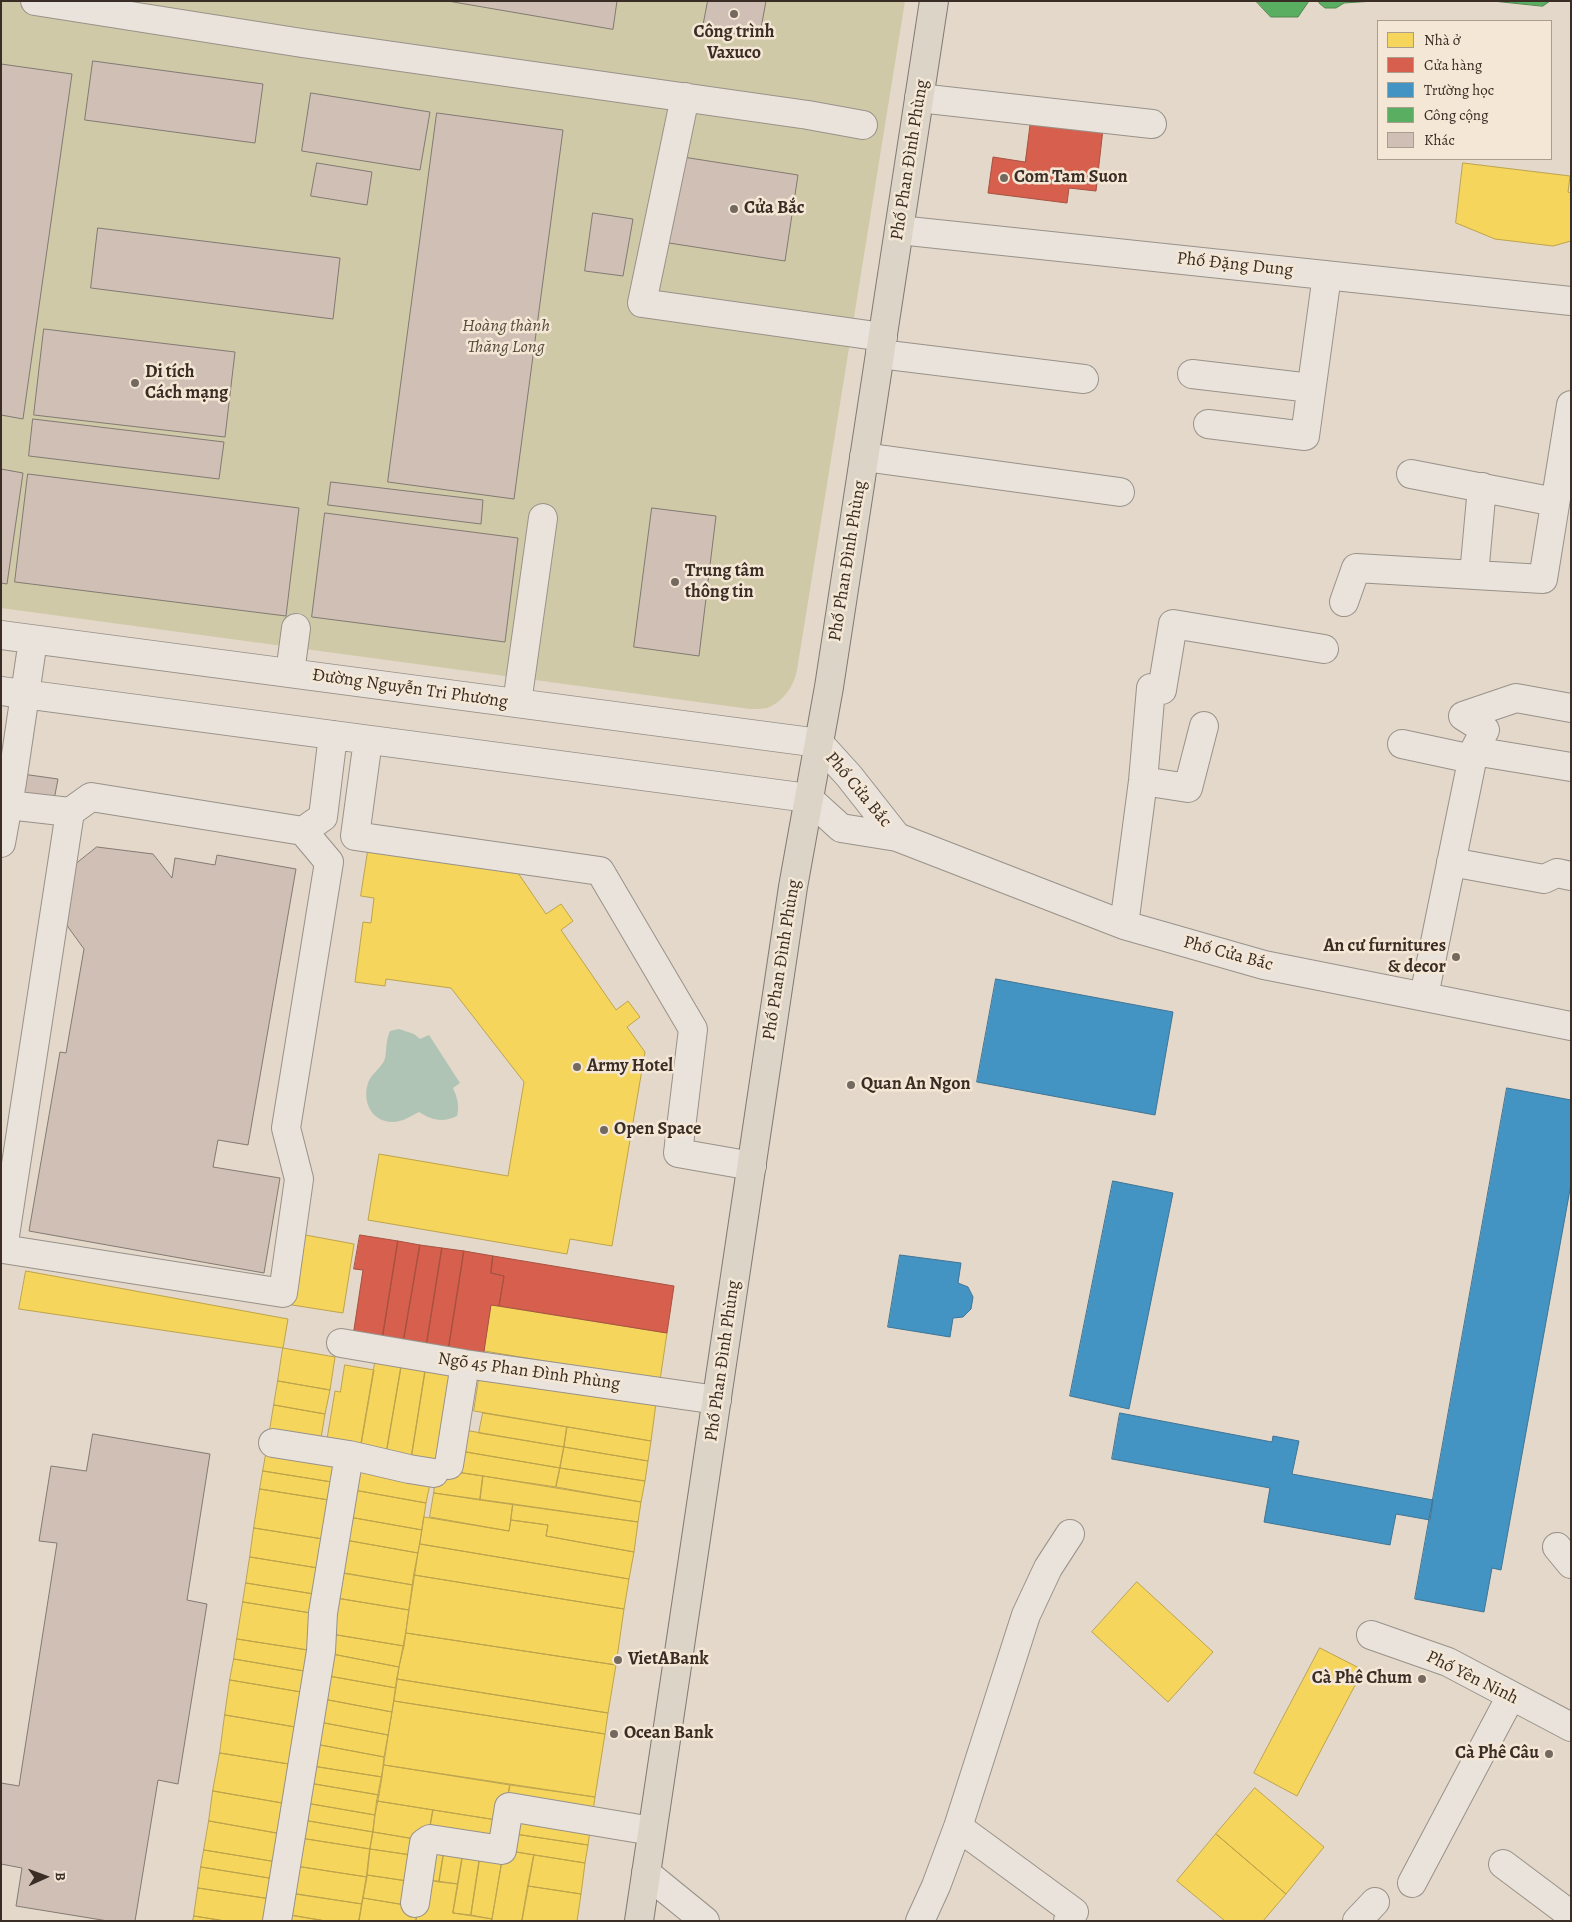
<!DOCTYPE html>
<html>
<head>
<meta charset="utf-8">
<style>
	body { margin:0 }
	#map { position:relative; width:1572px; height:1922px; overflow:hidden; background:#e3d8c9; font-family:Alegreya,serif }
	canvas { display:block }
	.frame { position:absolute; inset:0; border:2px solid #392d25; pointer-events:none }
	.legend { position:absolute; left:1377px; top:20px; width:175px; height:140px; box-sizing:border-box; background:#f4e7d5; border:1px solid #a99d8f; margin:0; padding:6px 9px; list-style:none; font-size:15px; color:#392d25 }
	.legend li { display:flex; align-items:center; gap:10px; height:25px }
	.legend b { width:25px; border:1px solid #a99d8f }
	.north { position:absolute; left:20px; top:1852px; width:50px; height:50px; -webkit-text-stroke:4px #f4e7d5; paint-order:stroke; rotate:88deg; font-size:14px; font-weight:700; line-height:20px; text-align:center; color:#392d25 }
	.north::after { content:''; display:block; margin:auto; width:18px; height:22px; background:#392d25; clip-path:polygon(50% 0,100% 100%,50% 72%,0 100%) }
</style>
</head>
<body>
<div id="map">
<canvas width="1572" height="1922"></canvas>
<div class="frame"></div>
<ul class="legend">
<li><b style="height:14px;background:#f6d55c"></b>Nhà ở</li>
<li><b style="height:14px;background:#d6604d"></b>Cửa hàng</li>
<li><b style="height:14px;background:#4393c3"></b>Trường học</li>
<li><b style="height:14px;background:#5aae61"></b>Công cộng</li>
<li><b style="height:14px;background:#d0bfb4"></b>Khác</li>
</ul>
<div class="north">B</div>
</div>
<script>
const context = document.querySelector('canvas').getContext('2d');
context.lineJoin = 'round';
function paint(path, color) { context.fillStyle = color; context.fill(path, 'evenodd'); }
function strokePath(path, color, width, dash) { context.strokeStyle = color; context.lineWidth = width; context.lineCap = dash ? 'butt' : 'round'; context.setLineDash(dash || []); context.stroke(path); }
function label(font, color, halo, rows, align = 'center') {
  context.font = font + ' Alegreya,serif'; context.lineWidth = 5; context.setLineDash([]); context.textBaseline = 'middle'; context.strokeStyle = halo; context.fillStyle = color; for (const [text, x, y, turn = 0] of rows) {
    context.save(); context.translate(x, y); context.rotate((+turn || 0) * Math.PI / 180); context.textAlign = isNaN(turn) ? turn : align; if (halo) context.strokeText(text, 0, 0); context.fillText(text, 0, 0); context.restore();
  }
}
const green = new Path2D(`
	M1,1H905L797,670C794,686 783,702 767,708C762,709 755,709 750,709L1,608Z`);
const water = new Path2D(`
	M399,1029L414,1034L420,1039L429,1035L460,1083L453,1088C457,1097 460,1106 457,1116C442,1123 432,1120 419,1112C411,1116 402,1122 393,1122C371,1122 362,1101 368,1083C371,1074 380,1069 384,1061C387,1056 385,1041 390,1031Z`);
const homes = new Path2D(`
	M1463,163L1570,176L1568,192L1571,193V241L1553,246L1495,239L1456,223Z
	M368,851L518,873L546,914L561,904L573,921L561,930L616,1010L628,1001L640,1017L627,1027L645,1052L612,1246L570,1239L567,1254L368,1220L379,1154L508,1176L524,1082L451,988L386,979L385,986L355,982L363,922L371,923L374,898L361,896Z
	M300,1234L354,1244L343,1313L286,1304Z
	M26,1271L288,1319L283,1348L19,1309Z
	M491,1305L667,1333L660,1380L484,1351Z
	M283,1348L335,1357L330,1390L278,1381Z
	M376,1357L402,1362L386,1455L360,1451Z
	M402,1362L426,1366L411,1460L386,1455Z
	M345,1365L374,1370L360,1451L326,1445L335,1391L340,1392Z
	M426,1366L459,1372L442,1470L411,1460Z
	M480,1373L656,1403L651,1441L474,1411Z
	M278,1381L330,1390L325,1414L274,1405Z
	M274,1405L325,1414L320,1444L269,1436Z
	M483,1413L567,1427L564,1447L479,1433Z
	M567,1427L651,1441L648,1461L564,1447Z
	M464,1430L564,1447L560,1468L460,1451Z
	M564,1447L648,1461L645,1481L560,1468Z
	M267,1449L342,1461L338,1483L263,1471Z
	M460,1451L560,1468L556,1487L456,1472Z
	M352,1465L431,1479L426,1503L348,1489Z
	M560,1468L645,1481L641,1502L556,1487Z
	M437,1469L483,1476L480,1500L434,1493Z
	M263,1471L338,1483L335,1501L260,1489Z
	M483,1476L641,1502L638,1522L480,1500Z
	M260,1489L335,1501L329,1540L254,1528Z
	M354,1490L426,1503L422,1530L349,1517Z
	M434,1493L513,1504L509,1531L430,1517Z
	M513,1504L638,1522L634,1552L546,1536L548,1525L511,1520Z
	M349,1517L422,1530L418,1553L345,1540Z
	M424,1517L509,1531L511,1520L548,1525L546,1536L634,1552L629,1579L420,1544Z
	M254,1528L329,1540L324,1569L250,1557Z
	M345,1540L418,1553L413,1585L339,1572Z
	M420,1544L629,1579L624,1609L414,1575Z
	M250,1557L324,1569L320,1595L246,1583Z
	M336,1572L413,1585L409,1610L336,1598Z
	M414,1575L624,1609L616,1665L406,1633Z
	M1137,1582L1213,1652L1168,1702L1092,1632Z
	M246,1583L320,1595L317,1614L243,1602Z
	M336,1598L409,1610L404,1646L331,1634Z
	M243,1602L317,1614L314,1651L237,1639Z
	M406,1633L616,1665L608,1713L397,1679Z
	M331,1634L404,1646L399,1667L327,1653Z
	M237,1639L314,1651L310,1672L234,1659Z
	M1320,1648L1363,1670L1297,1796L1254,1773Z
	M327,1653L399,1667L396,1688L323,1675Z
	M234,1659L310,1672L307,1693L230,1680Z
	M323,1675L396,1688L392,1712L318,1698Z
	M397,1679L608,1713L605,1734L394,1701Z
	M230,1680L307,1693L301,1728L225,1715Z
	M318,1698L392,1712L388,1735L314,1721Z
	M394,1701L605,1734L595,1797L384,1765Z
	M225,1715L301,1728L295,1765L220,1753Z
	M314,1721L388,1735L384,1757L310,1743Z
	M310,1743L384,1757L382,1777L306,1765Z
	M220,1753L295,1765L288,1804L213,1791Z
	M306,1765L382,1777L379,1795L303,1782Z
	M384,1765L510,1785L503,1821L377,1801Z
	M303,1782L379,1795L375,1815L300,1802Z
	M510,1785L595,1797L592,1818L507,1804Z
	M1255,1788L1324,1847L1286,1894L1216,1834Z
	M213,1791L288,1804L282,1834L209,1821Z
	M377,1801L433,1810L429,1833L421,1840L373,1832Z
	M300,1802L375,1815L373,1832L297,1819Z
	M433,1810L503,1821L500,1844L429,1833Z
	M511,1811L591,1823L588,1845L508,1833Z
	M297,1819L373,1832L370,1849L294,1837Z
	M209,1821L282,1834L277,1862L204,1850Z
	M373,1832L421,1840L418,1856L370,1849Z
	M508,1833L588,1845L585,1863L504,1850Z
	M1216,1834L1286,1894L1263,1921H1225L1177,1881Z
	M294,1837L370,1849L367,1877L289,1865Z
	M431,1843L445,1845L439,1882L423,1879Z
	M445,1845L464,1847L458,1884L439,1882Z
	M464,1847L481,1850L471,1915L453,1913Z
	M370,1849L418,1856L414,1882L367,1875Z
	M204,1850L277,1862L275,1879L201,1867Z
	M481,1850L503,1855L492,1919L471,1915Z
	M504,1850L534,1855L522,1921H492Z
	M534,1855L585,1863L581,1894L528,1886Z
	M289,1865L367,1877L362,1904L285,1892Z
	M201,1867L275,1879L271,1899L198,1888Z
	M367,1875L414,1882L411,1906L363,1898Z
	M423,1879L458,1884L453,1913L492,1919V1921H416Z
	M528,1886L581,1894L577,1921H522Z
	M198,1888L271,1899L267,1921H225L194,1916Z
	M288,1893L362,1904L359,1921H326L284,1914Z
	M363,1898L418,1907L416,1921H359Z
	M284,1914L326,1921H283Z
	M194,1916L225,1921H193Z`);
const shops = new Path2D(`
	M1031,120L1103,129L1096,191L1069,188L1067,203L988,193L993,157L1025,162Z
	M360,1235L398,1241L382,1341L353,1336L363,1270L354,1269Z
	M398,1241L420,1245L403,1344L382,1341Z
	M420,1245L442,1248L426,1348L403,1344Z
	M442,1248L464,1251L448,1352L426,1348Z
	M464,1251L493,1256L491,1273L504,1276L499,1306L491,1305L483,1358L448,1352Z
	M493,1256L674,1286L667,1333L499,1306L504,1276L491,1273Z`);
const schools = new Path2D(`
	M996,979L1173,1012L1155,1115L977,1082Z
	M1507,1088L1571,1100V1184L1501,1570L1492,1568L1484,1612L1415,1599Z
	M1113,1181L1173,1193L1129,1409L1070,1396Z
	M900,1255L961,1263L958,1283L968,1287L973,1297L971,1309L963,1317L953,1318L950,1337L888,1327Z
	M1120,1413L1272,1442L1273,1436L1299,1441L1292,1474L1433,1500L1430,1520L1396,1514L1390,1545L1264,1522L1270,1488L1112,1459Z`);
const public = new Path2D(`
	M1256,1H1309L1298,17H1271Z
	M1320,1H1374L1344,3L1336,8H1325L1319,3Z
	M1493,1H1550L1543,6Z`);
const building = new Path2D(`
	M448,1H617L613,29Z
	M708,1H766L759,39L703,27Z
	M93,61L263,84L255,143L85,120Z
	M1,64L72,74L23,419L1,415Z
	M311,93L430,112L420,170L302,151Z
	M437,113L563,130L514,499L388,482Z
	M683,157L798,175L785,261L669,243Z
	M317,163L372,172L367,205L311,196Z
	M593,213L633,219L623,276L585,271Z
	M98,228L340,258L333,319L91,288Z
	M44,329L235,352L225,437L34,415Z
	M33,419L224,442L219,479L29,456Z
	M1,469L23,473L7,584L1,583Z
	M28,474L299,508L286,616L15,582Z
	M331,482L483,500L481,524L328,505Z
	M652,508L716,516L699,656L634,647Z
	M325,513L518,538L505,642L312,617Z
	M1,771L58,779L54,800L1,792Z
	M97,847L153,854L172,878L175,858L215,865L217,855L296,869L248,1145L218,1140L213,1167L280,1178L264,1273L29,1231L60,1052L66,1053L84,949L63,920L72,867Z
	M93,1434L210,1454L187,1600L207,1604L178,1784L158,1780L135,1921H108L16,1906L22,1868L1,1864V1783L19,1786L57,1543L39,1541L51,1466L86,1471Z`);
const minor = new Path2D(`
	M35,1L302,43L808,115L863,125
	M685,97L642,303L883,337
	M919,98L1152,124
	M899,230L1571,301
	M880,354L1084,379
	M1192,374L1311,388
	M1208,424L1305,436L1327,275
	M864,457L1120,492
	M1411,474L1555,502
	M1474,575L1482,487
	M1344,602L1356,568L1543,579L1571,405
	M1,635L819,743L849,776L897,837
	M290,673L296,628
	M1,691L808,798L841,828L897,837L1124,925L1264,965L1571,1026
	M517,703L543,518
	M368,740L355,836L600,871L693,1029L678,1153L752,1166
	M1402,744L1472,759
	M1474,751L1571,767
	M1143,781L1188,788L1204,726
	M8,805L70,812
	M303,831L329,862L286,1128L299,1179L283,1293L3,1249L70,812L91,797L303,831L323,817L333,735
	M1,843L12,782L33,640
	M1451,862L1544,879L1557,873L1571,876
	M1124,925L1143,781L1151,688L1162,690L1173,624L1324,649
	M1424,996L1474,751L1485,730L1463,716L1516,698L1571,708
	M341,1343L465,1364L717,1400
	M273,1443L349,1455L409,1469L434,1473
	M449,1465L465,1364
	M1557,1547L1571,1564
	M1371,1635L1448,1662L1571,1727
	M958,1827L1074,1912L1068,1921
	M1503,1864L1571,1915
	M646,1873L705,1921
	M1412,1883L1511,1696
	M415,1903L424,1843L430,1839L502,1850L509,1807L652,1831
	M277,1921L321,1651L323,1613L349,1455
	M920,1921L936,1886L958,1827L1026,1615L1048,1568L1070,1534
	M1357,1921L1375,1902`);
const major = new Path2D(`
	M639,1921L793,887L829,687L934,1`);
const markers = [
	[734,14,5,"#74695e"],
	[1004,178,5,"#74695e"],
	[734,209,5,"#74695e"],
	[135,383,5,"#74695e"],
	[675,582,5,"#74695e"],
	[1456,957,5,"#74695e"],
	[577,1067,5,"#74695e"],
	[851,1085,5,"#74695e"],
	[604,1130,5,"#74695e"],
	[618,1660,5,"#74695e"],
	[1422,1679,5,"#74695e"],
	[614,1734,5,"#74695e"],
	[1549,1754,5,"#74695e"]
];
const poiNames = [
	["Công trình",734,33,"center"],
	["Vaxuco",734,54,"center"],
	["Com Tam Suon",1014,178],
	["Cửa Bắc",744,209],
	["Di tích",145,373],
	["Cách mạng",145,394],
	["Trung tâm",685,572],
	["thông tin",685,593],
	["An cư furnitures",1446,947,"right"],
	["& decor",1446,968,"right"],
	["Army Hotel",587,1067],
	["Quan An Ngon",861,1085],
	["Open Space",614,1130],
	["VietABank",628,1660],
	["Cà Phê Chum",1412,1679,"right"],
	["Ocean Bank",624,1734],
	["Cà Phê Câu",1539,1754,"right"]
];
const streetNames = [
	["Phố Phan Đình Phùng",910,160,-81],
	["Phố Đặng Dung",1235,265,6],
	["Phố Phan Đình Phùng",848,561,-81],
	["Đường Nguyễn Tri Phương",410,689,8],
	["Phố Cửa Bắc",858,790,50],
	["Phố Cửa Bắc",1228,954,15],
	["Phố Phan Đình Phùng",782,960,-81],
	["Phố Phan Đình Phùng",723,1361,-82],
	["Ngõ 45 Phan Đình Phùng",529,1372,8],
	["Phố Yên Ninh",1472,1678,26]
];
const parkNames = [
	["Hoàng thành",506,327],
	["Thăng Long",506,348]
];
paint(green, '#d0c9a7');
paint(water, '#b0c4b5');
paint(homes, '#f6d55c');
strokePath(homes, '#bda34c', 1);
paint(shops, '#d6604d');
strokePath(shops, '#a75141', 1);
paint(schools, '#4393c3');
strokePath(schools, '#407494', 1);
paint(public, '#5aae61');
strokePath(public, '#50874f', 1);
paint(building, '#d0bfb4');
strokePath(building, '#827a73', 1);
strokePath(minor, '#999289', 30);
strokePath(major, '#827a73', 30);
strokePath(minor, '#e9e3dc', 28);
strokePath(major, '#dcd4c7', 28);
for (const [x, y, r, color] of markers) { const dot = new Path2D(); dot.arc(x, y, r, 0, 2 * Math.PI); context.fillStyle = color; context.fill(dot); strokePath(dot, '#f4e7d5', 2); }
label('bold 18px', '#392d25', '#f4e7d5', poiNames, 'left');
label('18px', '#392d25', '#f4e7d5', streetNames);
label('italic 18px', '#544a3a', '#f4e7d5', parkNames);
</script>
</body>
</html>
